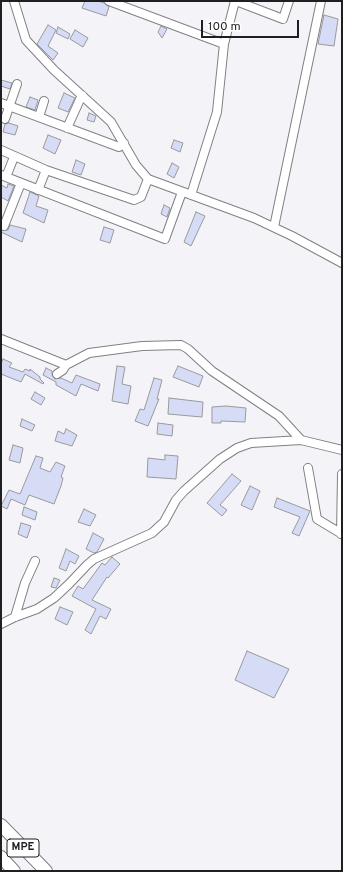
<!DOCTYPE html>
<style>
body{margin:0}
#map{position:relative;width:343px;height:872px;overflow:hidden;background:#f4f4f8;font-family:Overpass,sans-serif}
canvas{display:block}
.frame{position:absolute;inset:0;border:2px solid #1f1f21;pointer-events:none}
.scale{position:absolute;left:201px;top:20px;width:98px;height:18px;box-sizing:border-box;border:2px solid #1f1f21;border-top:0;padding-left:5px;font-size:12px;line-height:14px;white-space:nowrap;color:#1f1f21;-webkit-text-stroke:3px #fff;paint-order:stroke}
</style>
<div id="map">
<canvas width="343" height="872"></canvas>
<div class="frame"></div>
<div class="scale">100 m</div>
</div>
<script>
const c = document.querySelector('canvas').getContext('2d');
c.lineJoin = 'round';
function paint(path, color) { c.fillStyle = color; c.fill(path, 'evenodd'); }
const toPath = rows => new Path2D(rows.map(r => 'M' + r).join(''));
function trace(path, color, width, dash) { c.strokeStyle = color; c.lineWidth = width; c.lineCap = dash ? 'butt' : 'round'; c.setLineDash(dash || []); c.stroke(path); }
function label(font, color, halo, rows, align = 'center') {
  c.font = font + ' Overpass,sans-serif'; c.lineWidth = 3; c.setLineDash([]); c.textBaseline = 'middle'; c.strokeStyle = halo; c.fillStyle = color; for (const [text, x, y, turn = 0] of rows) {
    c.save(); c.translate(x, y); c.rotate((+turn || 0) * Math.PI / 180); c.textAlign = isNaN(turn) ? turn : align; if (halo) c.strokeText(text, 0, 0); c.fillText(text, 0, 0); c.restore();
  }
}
const building = toPath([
 [85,1,98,1,104,3,109,7,106,16,82,8,85,1],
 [324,15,338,19,334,46,318,44,324,15],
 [48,25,56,30,48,46,58,53,53,60,37,44,48,25],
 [161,26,167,29,162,38,158,32,161,26],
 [58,27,70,34,68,39,56,33,58,27],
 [75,30,88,38,83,47,70,39,75,30],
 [1,80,12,83,10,89,1,86,1,80],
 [64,93,75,98,68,112,58,108,64,93],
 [30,97,38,100,35,110,26,107,30,97],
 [89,113,96,116,94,122,87,120,89,113],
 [9,123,18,126,15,135,3,132,5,124,9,123],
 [48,135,61,140,55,154,43,148,48,135],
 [174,140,183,143,180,152,171,148,174,140],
 [76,160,85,164,81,175,72,172,76,160],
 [172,163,179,167,174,178,167,174,172,163],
 [8,184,14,186,8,201,1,197,1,185,7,188,8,184],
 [30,192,39,196,36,206,48,210,44,223,23,213,30,192],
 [164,205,170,208,167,217,161,214,164,205],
 [196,212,205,216,191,246,184,242,196,212],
 [10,225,26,229,22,242,1,232,1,230,8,230,10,225],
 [104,227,114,230,110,243,100,240,104,227],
 [3,359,12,363,9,367,23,372,25,369,30,371,30,369,40,377,40,379,44,383,43,384,25,374,21,382,1,374,1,364,3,359],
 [117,366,125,367,122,384,131,386,128,404,112,401,117,366],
 [178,366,203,376,199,387,173,377,178,366],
 [46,368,52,371,52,375,55,379,61,378,72,383,76,375,100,384,98,391,81,384,76,396,56,385,56,382,43,375,46,368],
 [154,378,162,380,157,399,159,399,148,426,135,421,140,409,144,410,154,378],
 [35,392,45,398,41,405,31,399,35,392],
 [169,398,203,402,202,417,168,414,169,398],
 [226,406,246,408,245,422,221,421,221,423,212,423,212,407,226,406],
 [22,419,35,425,32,431,20,426,22,419],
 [158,423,173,425,172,436,157,434,158,423],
 [66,429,77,435,72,446,55,441,58,431,64,434,66,429],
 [13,445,23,448,20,463,9,460,13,445],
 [165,455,178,456,176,479,147,477,148,458,165,460,165,455],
 [36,456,43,458,40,468,50,472,56,462,65,466,61,477,63,478,61,486,54,504,29,495,25,505,11,499,7,509,1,506,9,490,20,494,36,456],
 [232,474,241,481,220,505,227,510,222,516,207,503,232,474],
 [250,486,260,491,252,510,241,505,250,486],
 [277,498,310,511,299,536,292,533,300,517,274,507,277,498],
 [24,507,37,512,35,520,22,515,24,507],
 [84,509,96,515,90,526,78,522,84,509],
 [21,523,31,526,27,538,18,534,21,523],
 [93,533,104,539,97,552,94,553,86,549,93,533],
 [66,549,79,556,75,564,70,561,66,571,59,568,66,549],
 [112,557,120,564,108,578,107,577,92,600,111,609,106,619,100,616,91,634,85,630,96,609,72,596,78,586,83,589,102,563,105,565,112,557],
 [54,578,60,580,56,588,51,587,54,578],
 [60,607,73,612,67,625,55,619,60,607],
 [247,651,289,669,274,698,235,680,247,651]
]);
paint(building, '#d7dcf6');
trace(building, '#99999d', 1);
const minor = toPath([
 [14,1,26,40,54,70,111,122,136,165,148,179,254,218,292,236,342,263],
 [109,1,224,44],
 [236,1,283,19,289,1],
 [1,103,119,147,124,143],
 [39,117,44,101],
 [5,119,17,84],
 [67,128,82,95],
 [1,150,46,170,134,200,141,197,148,179],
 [1,175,165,239,182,192],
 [6,177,14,157],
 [38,190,46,170],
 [191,195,217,112,224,44,235,1],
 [4,226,21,183],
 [274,227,321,1],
 [1,339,66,365],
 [57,374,63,370,66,365,89,353,142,346,181,345,188,349,212,371,279,416,301,440],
 [308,468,317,519,342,534],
 [341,534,342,474],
 [15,617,25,583,35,561],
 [1,624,15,617,37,609,54,598,69,584,87,565,94,559,152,533,164,522,176,500,184,491,220,459,237,448,251,443,301,440,342,450]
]);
const highway = toPath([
 [1,825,46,871],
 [1,857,14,871]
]);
trace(minor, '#808084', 10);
trace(highway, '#808084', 14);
trace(minor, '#fff', 8);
trace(highway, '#fff', 12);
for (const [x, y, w] of [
 [23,848,32]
]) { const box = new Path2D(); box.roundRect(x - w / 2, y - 9, w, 18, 3); c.fillStyle = '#fff'; c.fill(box); trace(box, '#1f1f21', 1); }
label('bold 11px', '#1f1f21', null, [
 ["MPE",23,848]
]);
</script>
